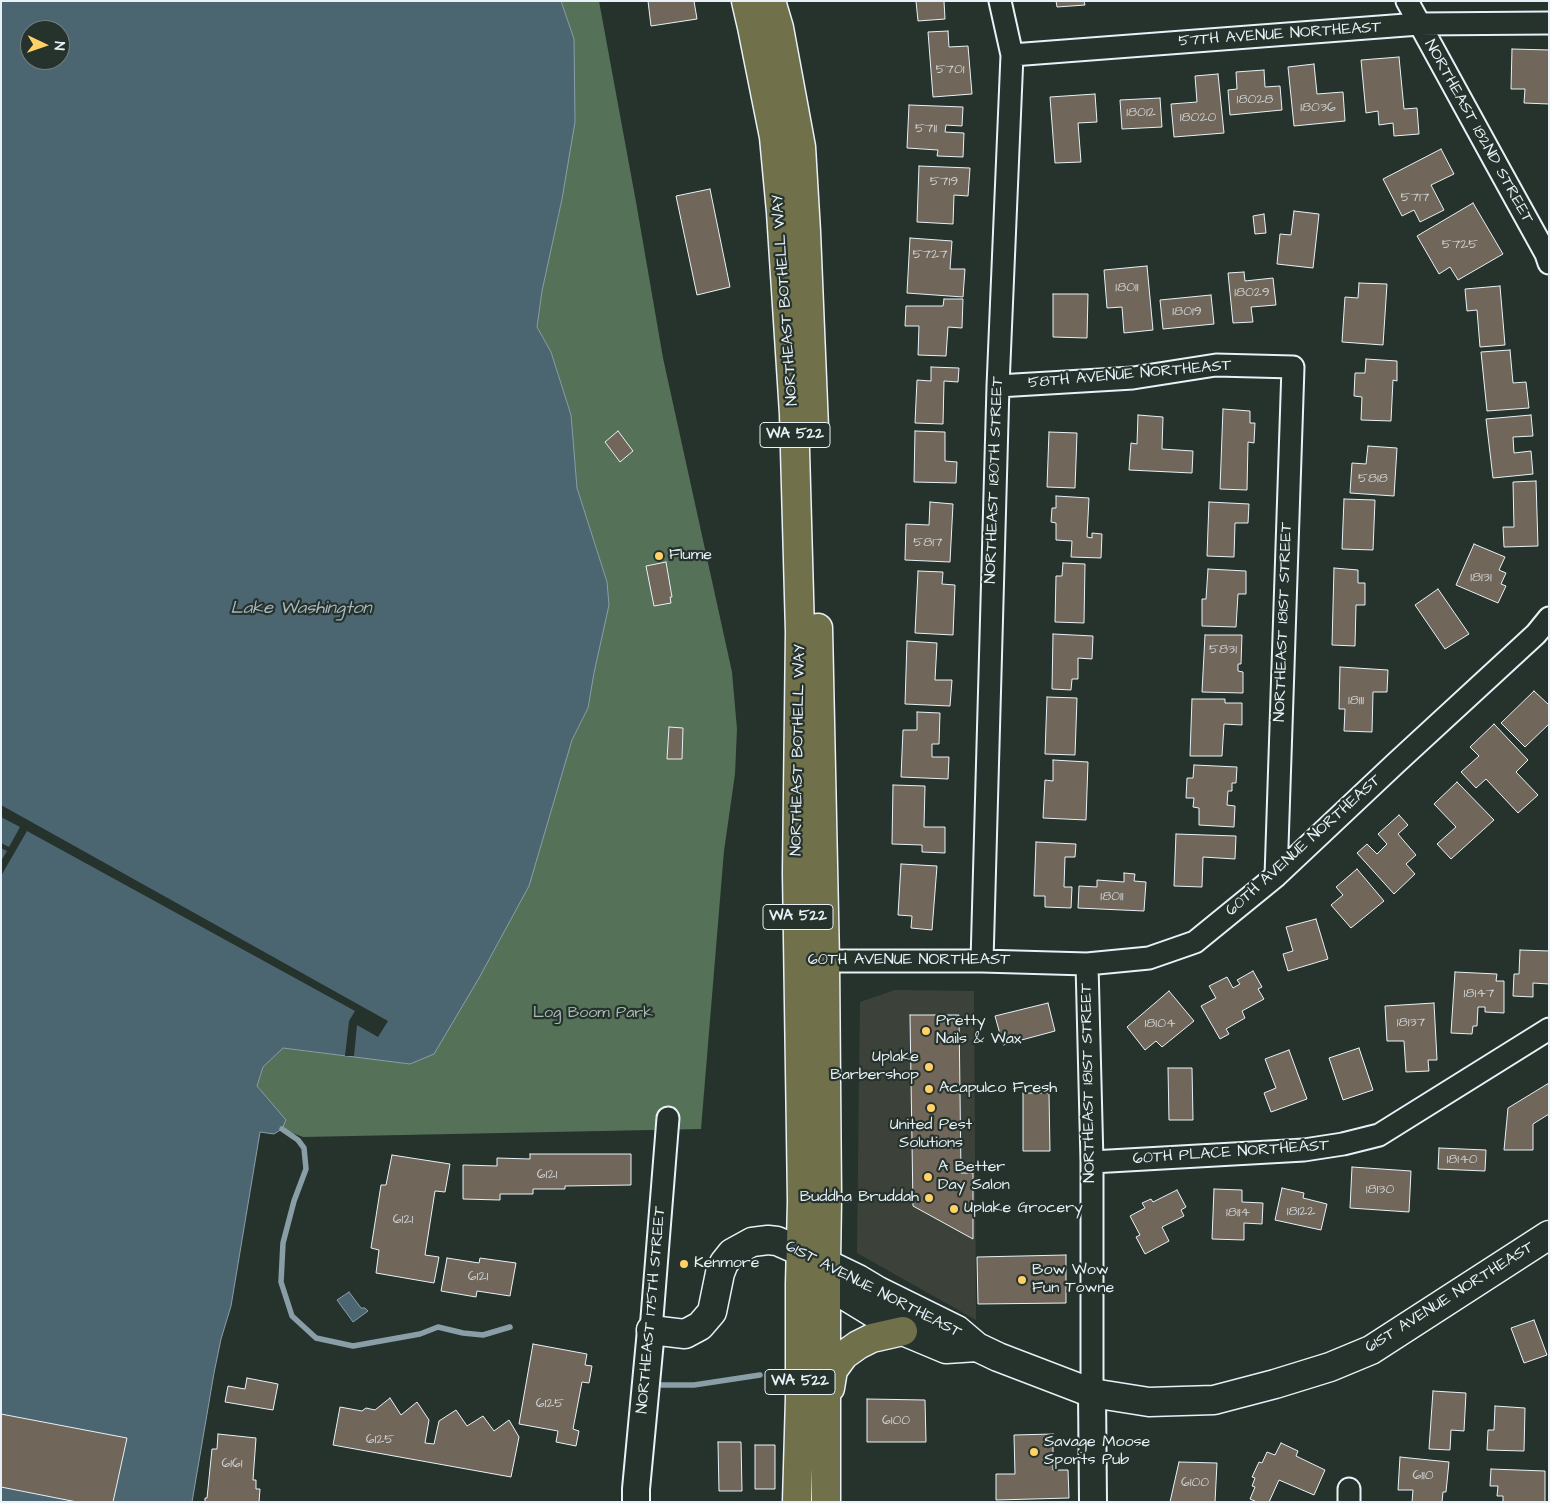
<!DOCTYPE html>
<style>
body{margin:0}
#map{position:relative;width:1550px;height:1503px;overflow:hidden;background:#26332d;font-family:"Architects Daughter",sans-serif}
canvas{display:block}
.frame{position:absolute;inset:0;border:2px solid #e8f1f8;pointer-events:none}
.north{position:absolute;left:20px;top:20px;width:50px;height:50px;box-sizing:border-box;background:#26332d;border:1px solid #747f7e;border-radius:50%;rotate:93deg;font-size:14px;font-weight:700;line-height:20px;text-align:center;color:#e8f1f8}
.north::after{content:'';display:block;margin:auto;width:18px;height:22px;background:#ffd166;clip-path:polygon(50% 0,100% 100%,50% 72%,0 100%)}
</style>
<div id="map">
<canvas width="1550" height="1503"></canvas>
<div class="frame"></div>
<div class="north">N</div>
</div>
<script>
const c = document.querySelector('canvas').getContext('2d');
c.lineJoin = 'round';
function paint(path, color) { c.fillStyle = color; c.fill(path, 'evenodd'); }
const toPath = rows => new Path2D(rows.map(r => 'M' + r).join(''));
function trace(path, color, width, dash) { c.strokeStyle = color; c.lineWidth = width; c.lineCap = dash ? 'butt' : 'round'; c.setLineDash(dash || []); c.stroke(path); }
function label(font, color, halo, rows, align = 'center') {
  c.font = font + ' "Architects Daughter",sans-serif'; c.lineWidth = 4.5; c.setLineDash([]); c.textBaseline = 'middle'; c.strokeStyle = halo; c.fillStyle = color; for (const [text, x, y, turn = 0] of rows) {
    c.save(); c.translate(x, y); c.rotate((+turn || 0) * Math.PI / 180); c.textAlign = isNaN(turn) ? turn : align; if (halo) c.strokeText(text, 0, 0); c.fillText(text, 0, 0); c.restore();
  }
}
paint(toPath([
 [895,990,974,991,976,1320,857,1253,860,1002]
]), '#3c423a');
paint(toPath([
 [561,1,599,1,636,202,663,358,732,672,737,729,735,774,724,851,701,1129,303,1137,282,1129,285,1120,257,1086,263,1067,282,1048,356,1057,572,740,588,708,607,582,577,488,571,415,551,352,537,327,542,291,562,199,574,39]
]), '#557158');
const water = toPath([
 [1,1,561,1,574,39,575,122,562,199,542,291,537,327,551,352,571,415,577,488,607,582,609,605,594,673,588,708,572,740,529,886,479,978,434,1054,410,1064,283,1048,263,1067,257,1086,286,1120,282,1129,274,1134,260,1132,231,1306,221,1339,214,1373,192,1502,1,1502,1,1],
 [30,30,60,30,60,60,30,60,30,30],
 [349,1292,361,1308,365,1308,368,1311,353,1322,337,1300,349,1292]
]);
paint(water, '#4c6671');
trace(water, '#8a9ea7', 1);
paint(toPath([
 [1,805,388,1021,378,1037,357,1025,354,1056,345,1056,349,1021,355,1011,27,831,1,876,1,861,7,851,1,848,1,843,9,847,20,827,1,817]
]), '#26332d');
trace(toPath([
 [282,1129,298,1140,304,1148,306,1169,294,1201,283,1243,281,1282,292,1316,316,1338,353,1346,420,1334,438,1327,463,1333,483,1335,510,1327],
 [662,1385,694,1385,760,1375]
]), '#8a9ea7', 5.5);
const building = toPath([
 [648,1,694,1,697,19,651,26,648,1],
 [916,1,944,1,945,19,918,21,916,1],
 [1056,1,1084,1,1085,5,1057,7,1056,1],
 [948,31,949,47,968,46,972,94,933,97,928,32,948,31],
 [1512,49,1549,50,1549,104,1524,103,1525,89,1511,89,1512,49],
 [1399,57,1404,109,1417,108,1419,134,1394,136,1393,123,1379,125,1378,111,1366,113,1361,60,1399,57],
 [1314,64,1317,94,1343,92,1345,121,1294,126,1288,67,1314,64],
 [1264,70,1265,87,1280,86,1282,110,1230,115,1228,90,1237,89,1236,72,1264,70],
 [1218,74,1224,133,1174,137,1171,104,1197,102,1195,76,1218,74],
 [1095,94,1097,122,1078,123,1081,162,1055,163,1050,97,1095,94],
 [1160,98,1162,127,1122,129,1120,100,1160,98],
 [909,105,963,107,962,126,946,125,945,132,964,133,963,157,937,156,938,150,907,148,909,105],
 [1441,149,1454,174,1431,185,1444,210,1420,222,1414,210,1402,216,1383,179,1441,149],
 [919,166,970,168,968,196,954,195,953,224,917,222,919,166],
 [710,189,730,287,697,295,676,196,710,189],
 [1473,203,1503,254,1458,280,1450,267,1439,274,1417,236,1473,203],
 [1294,211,1319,214,1313,268,1277,264,1280,234,1291,235,1294,211],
 [1264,214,1266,233,1255,234,1253,216,1264,214],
 [910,238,952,241,950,269,965,269,963,297,907,293,910,238],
 [1147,266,1153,330,1124,333,1122,307,1107,308,1104,270,1147,266],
 [1244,272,1245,281,1273,278,1276,305,1251,307,1253,322,1233,323,1228,273,1244,272],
 [1359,283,1387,284,1383,345,1342,342,1345,297,1358,298,1359,283],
 [1500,286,1505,345,1480,347,1477,310,1467,311,1465,289,1500,286],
 [1053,294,1088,294,1087,338,1053,337,1053,294],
 [1211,295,1214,324,1163,329,1160,300,1211,295],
 [944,299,963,299,962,328,948,327,946,356,918,355,919,326,905,326,906,306,943,306,944,299],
 [1510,350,1513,383,1526,382,1529,408,1487,411,1481,352,1510,350],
 [1366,359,1397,361,1397,381,1393,380,1391,421,1361,420,1362,397,1354,396,1355,373,1365,373,1366,359],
 [931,367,959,368,958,382,944,381,943,424,915,423,917,380,931,381,931,367],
 [1223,409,1250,411,1250,423,1255,423,1254,443,1248,442,1247,490,1220,489,1223,409],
 [1138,415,1163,417,1162,449,1193,451,1192,473,1129,470,1131,443,1137,444,1138,415],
 [1531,415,1533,436,1513,437,1514,453,1531,451,1533,474,1493,478,1486,419,1531,415],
 [618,431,633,451,620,462,605,442,618,431],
 [915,431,945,432,945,461,957,462,956,483,914,482,915,431],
 [1049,432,1077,433,1075,488,1047,487,1049,432],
 [1368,446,1397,448,1394,496,1350,493,1352,463,1366,464,1368,446],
 [1536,481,1538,546,1504,547,1503,527,1514,527,1513,482,1536,481],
 [1056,496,1089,498,1087,537,1092,538,1092,533,1102,534,1101,558,1071,557,1072,541,1056,540,1056,523,1051,522,1052,508,1056,508,1056,496],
 [1344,499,1375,500,1373,550,1342,549,1344,499],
 [930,502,953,504,950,562,905,560,906,524,929,525,930,502],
 [1209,502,1249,504,1248,523,1235,523,1234,557,1207,556,1209,502],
 [1474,544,1505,557,1499,570,1506,573,1501,584,1506,586,1498,603,1456,585,1474,544],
 [666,562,672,597,670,597,671,603,654,606,646,566,666,562],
 [1063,563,1085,564,1084,623,1055,622,1056,576,1062,576,1063,563],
 [1334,568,1358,570,1358,583,1365,583,1365,605,1356,605,1355,646,1332,645,1334,568],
 [1208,569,1246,571,1246,594,1238,594,1236,627,1202,626,1202,599,1206,599,1208,569],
 [918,571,943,572,942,584,955,585,953,635,915,633,918,571],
 [1438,589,1469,634,1445,649,1415,605,1438,589],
 [1053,634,1093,636,1092,659,1078,658,1078,679,1072,679,1071,690,1052,689,1053,634],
 [1205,635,1242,635,1241,664,1238,664,1238,671,1243,672,1243,693,1202,692,1205,635],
 [907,641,937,643,935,680,952,680,950,706,905,704,907,641],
 [1340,667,1388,670,1387,692,1373,692,1372,732,1344,731,1345,709,1339,709,1340,667],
 [1534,691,1549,705,1549,724,1525,747,1501,723,1534,691],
 [1047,697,1077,698,1075,755,1045,754,1047,697],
 [1192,699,1225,699,1225,703,1242,703,1242,725,1224,724,1222,756,1190,756,1192,699],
 [917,712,940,713,939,744,932,744,932,757,949,757,948,779,901,777,903,730,917,730,917,712],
 [1494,724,1528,760,1516,772,1538,795,1518,813,1486,779,1476,788,1461,772,1479,756,1470,747,1494,724],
 [669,727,683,728,682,759,667,759,669,727],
 [1053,760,1088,762,1086,820,1043,818,1045,780,1053,781,1053,760],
 [1194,765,1237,767,1236,783,1232,783,1232,791,1228,791,1227,805,1235,806,1234,827,1199,825,1199,808,1193,807,1194,798,1186,798,1187,778,1193,778,1194,765],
 [1457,782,1494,820,1451,859,1437,844,1456,827,1434,804,1457,782],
 [893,785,925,786,924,827,945,827,945,853,922,852,922,845,892,844,893,785],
 [1399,815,1408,825,1398,834,1416,855,1406,864,1415,874,1394,894,1357,853,1367,844,1377,854,1387,844,1378,834,1399,815],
 [1176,834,1236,836,1235,859,1203,857,1202,887,1174,886,1176,834],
 [1036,842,1076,844,1075,857,1065,857,1064,887,1072,887,1071,908,1045,907,1045,896,1034,896,1036,842],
 [901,864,937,866,932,930,911,928,912,916,898,915,901,864],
 [1357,869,1384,901,1351,928,1331,905,1343,895,1336,887,1357,869],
 [1124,873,1135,874,1134,881,1146,882,1144,911,1078,908,1079,886,1097,887,1097,880,1124,882,1124,873],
 [1316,919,1328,959,1288,971,1283,954,1293,951,1286,927,1316,919],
 [1520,950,1549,951,1549,984,1533,983,1533,997,1513,996,1514,974,1519,974,1520,950],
 [1253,971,1262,987,1258,989,1264,999,1242,1011,1245,1018,1226,1029,1229,1034,1220,1039,1201,1006,1216,998,1209,986,1227,977,1233,988,1240,984,1237,980,1253,971],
 [1455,972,1497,974,1496,981,1504,981,1504,1013,1485,1012,1485,1007,1478,1007,1477,1026,1473,1026,1472,1034,1451,1033,1455,972],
 [1169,991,1194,1021,1162,1047,1156,1041,1145,1050,1127,1027,1169,991],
 [1048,1003,1055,1031,1003,1045,995,1016,1048,1003],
 [1434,1003,1437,1060,1428,1060,1429,1071,1406,1072,1404,1041,1387,1041,1385,1006,1434,1003],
 [910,1015,959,1015,961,1173,973,1173,973,1239,913,1206,910,1015],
 [1359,1048,1373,1090,1343,1100,1329,1058,1359,1048],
 [1289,1050,1307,1099,1271,1112,1264,1093,1276,1088,1265,1059,1289,1050],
 [1168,1068,1192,1068,1193,1120,1169,1120,1168,1068],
 [1549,1083,1549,1114,1533,1124,1533,1150,1504,1150,1508,1108,1549,1083],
 [1023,1093,1049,1093,1050,1151,1023,1151,1023,1093],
 [1439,1148,1486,1150,1485,1171,1438,1169,1439,1148],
 [530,1154,631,1154,631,1185,565,1186,565,1189,533,1189,533,1194,500,1194,500,1200,463,1199,463,1165,497,1166,497,1158,530,1159,530,1154],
 [392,1155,450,1164,445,1192,435,1191,425,1255,439,1257,434,1283,376,1273,379,1250,371,1248,381,1185,386,1185,392,1155],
 [1352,1167,1411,1171,1409,1212,1350,1208,1352,1167],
 [1282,1188,1304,1193,1303,1198,1327,1204,1321,1230,1275,1220,1282,1188],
 [1214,1189,1242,1190,1242,1202,1263,1203,1262,1224,1244,1223,1244,1240,1212,1239,1214,1189],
 [1177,1190,1186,1207,1181,1210,1184,1216,1162,1227,1169,1241,1145,1254,1136,1237,1140,1235,1130,1216,1145,1208,1142,1203,1151,1199,1153,1202,1177,1190],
 [1066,1255,1066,1303,978,1304,977,1257,1066,1255],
 [447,1258,479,1263,480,1258,516,1263,510,1296,477,1291,476,1297,441,1291,447,1258],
 [1534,1320,1547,1355,1524,1363,1511,1328,1534,1320],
 [533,1344,587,1354,585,1365,592,1366,589,1383,582,1382,573,1429,579,1431,576,1446,556,1442,558,1431,519,1424,533,1344],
 [247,1378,278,1384,273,1410,225,1402,228,1386,245,1389,247,1378],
 [1433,1391,1466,1393,1464,1431,1451,1430,1450,1450,1429,1449,1433,1391],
 [390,1398,401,1415,417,1402,429,1420,425,1443,434,1444,439,1421,456,1410,467,1426,483,1416,494,1431,509,1420,519,1437,511,1477,333,1445,340,1407,362,1411,366,1408,375,1410,390,1398],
 [867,1399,925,1400,926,1442,867,1442,867,1399],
 [1495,1406,1525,1408,1524,1451,1487,1450,1488,1430,1494,1430,1495,1406],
 [1,1414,127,1438,113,1502,77,1502,1,1487,1,1414],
 [218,1434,256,1438,253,1480,256,1480,256,1489,260,1489,259,1502,205,1502,205,1498,207,1498,212,1449,217,1449,218,1434],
 [1053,1434,1053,1470,1068,1470,1069,1498,996,1500,996,1474,1015,1474,1014,1435,1053,1434],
 [718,1442,741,1442,742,1491,719,1491,718,1442],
 [1281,1443,1298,1451,1296,1456,1325,1470,1314,1495,1279,1480,1269,1502,1257,1502,1250,1499,1255,1487,1252,1486,1255,1478,1252,1477,1259,1462,1262,1463,1267,1452,1275,1455,1281,1443],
 [755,1445,775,1445,775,1489,755,1489,755,1445],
 [1400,1457,1449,1462,1446,1492,1443,1492,1442,1502,1412,1502,1413,1490,1398,1490,1400,1457],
 [1179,1462,1217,1463,1215,1502,1170,1502,1179,1462],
 [1491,1469,1545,1471,1545,1502,1503,1502,1503,1496,1497,1496,1498,1486,1490,1486,1491,1469]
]);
paint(building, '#71665a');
trace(building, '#e8f1f8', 1);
const minor = toPath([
 [1407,1,1498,167,1546,254,1549,263],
 [1012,55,1419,24,1549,23],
 [998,386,1133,378,1216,365,1293,367,1276,876],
 [809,961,982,961,1087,964,1149,958,1195,942,1276,876,1396,763,1536,634,1549,618],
 [982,961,998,386,1012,55,1000,1],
 [1087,964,1092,1162,1092,1393],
 [1092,1162,1304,1150,1343,1144,1379,1135,1549,1029],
 [651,1330,668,1118],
 [1349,1502,1349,1489]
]);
const tertiary = toPath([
 [1092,1393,1093,1502],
 [636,1502,636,1489,651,1330]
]);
const secondary = toPath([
 [810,1270,826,1284,903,1331,946,1349,977,1347],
 [651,1330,685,1334,700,1326,712,1312,720,1273,724,1263,732,1253,752,1242,768,1240,777,1241,800,1251,858,1279,878,1291,957,1330,977,1347,998,1357,1092,1393,1149,1402,1214,1400,1275,1384,1330,1367,1371,1350,1549,1235]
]);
const primary = toPath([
 [746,1,752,27,774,137,781,212,794,414,800,632,797,873,802,1201,800,1284,800,1398,797,1502],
 [771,1,779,28,801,147,806,232,814,428],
 [818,628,825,961,827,1199,826,1263,826,1502],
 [830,1388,833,1370,844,1355,858,1345,872,1338,903,1331]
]);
trace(minor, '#e8f1f8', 25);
trace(tertiary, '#e8f1f8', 30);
trace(secondary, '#e8f1f8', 31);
trace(primary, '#e8f1f8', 31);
trace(minor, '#26332d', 21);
trace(tertiary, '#26332d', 26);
trace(secondary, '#26332d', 28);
trace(primary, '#70704a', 28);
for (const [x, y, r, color] of [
 [659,556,5,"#ffd166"],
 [926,1031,5,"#ffd166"],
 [929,1067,5,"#ffd166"],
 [929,1089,5,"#ffd166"],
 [931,1108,5,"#ffd166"],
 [928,1177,5,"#ffd166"],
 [929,1198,5,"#ffd166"],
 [954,1209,5,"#ffd166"],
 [684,1264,5,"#ffd166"],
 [1022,1280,5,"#ffd166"],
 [1034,1452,5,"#ffd166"]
]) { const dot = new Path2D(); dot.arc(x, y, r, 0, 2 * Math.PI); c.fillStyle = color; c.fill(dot); trace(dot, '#26332d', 2); }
label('14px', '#caced0', null, [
 ["5701",950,70],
 ["18028",1255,100],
 ["18036",1318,108],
 ["18012",1141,113],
 ["18020",1198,118],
 ["5711",926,129],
 ["5719",944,182],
 ["5717",1415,198],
 ["5725",1460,245],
 ["5727",930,255],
 ["18011",1127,288],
 ["18029",1252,293],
 ["18019",1187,312],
 ["5818",1373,479],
 ["5817",928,543],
 ["18131",1481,578],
 ["5831",1223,650],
 ["18111",1356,701],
 ["18011",1112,897],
 ["18147",1479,994],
 ["18137",1411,1023],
 ["18104",1160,1024],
 ["18140",1462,1160],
 ["6121",547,1175],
 ["18130",1380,1190],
 ["18122",1301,1212],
 ["18114",1238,1213],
 ["6121",403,1220],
 ["6121",478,1277],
 ["6125",550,1404],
 ["6100",896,1421],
 ["6125",380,1440],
 ["6161",232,1464],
 ["6110",1423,1476],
 ["6100",1195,1483]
]);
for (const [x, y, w] of [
 [795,435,70],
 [798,917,70],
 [800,1382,70]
]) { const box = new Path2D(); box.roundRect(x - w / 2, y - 12.5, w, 25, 4); c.fillStyle = '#26332d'; c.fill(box); trace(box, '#e8f1f8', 1); }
label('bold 15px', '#e8f1f8', null, [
 ["WA 522",795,435],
 ["WA 522",798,917],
 ["WA 522",800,1382]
]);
label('16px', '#e8f1f8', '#26332d', [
 ["57TH AVENUE NORTHEAST",1280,35,-4],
 ["NORTHEAST 182ND STREET",1478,132,61],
 ["NORTHEAST BOTHELL WAY",786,300,-94],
 ["58TH AVENUE NORTHEAST",1130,375,-5],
 ["NORTHEAST 180TH STREET",995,480,-88],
 ["NORTHEAST 181ST STREET",1284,622,-88],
 ["NORTHEAST BOTHELL WAY",799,750,-89],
 ["60TH AVENUE NORTHEAST",1304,846,-42],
 ["60TH AVENUE NORTHEAST",909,961],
 ["NORTHEAST 181ST STREET",1089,1083,-91],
 ["60TH PLACE NORTHEAST",1231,1153,-4],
 ["61ST AVENUE NORTHEAST",873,1290,27],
 ["61ST AVENUE NORTHEAST",1450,1298,-32],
 ["NORTHEAST 175TH STREET",652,1310,-85]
]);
label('16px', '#e8f1f8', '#26332d', [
 ["Flume",669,556],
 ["Pretty",936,1022],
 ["Nails & Wax",936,1040],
 ["Uplake",919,1058,"right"],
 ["Barbershop",919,1076,"right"],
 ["Acapulco Fresh",939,1089],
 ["United Pest",931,1126,"center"],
 ["Solutions",931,1144,"center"],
 ["A Better",938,1168],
 ["Day Salon",938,1186],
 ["Buddha Bruddah",919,1198,"right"],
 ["Uplake Grocery",964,1209],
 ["Kenmore",694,1264],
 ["Bow Wow",1032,1271],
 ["Fun Towne",1032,1289],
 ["Savage Moose",1044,1443],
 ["Sports Pub",1044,1461]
], 'left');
label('16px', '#adbeb8', '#26332d', [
 ["Log Boom Park",593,1014]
]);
label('italic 18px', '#aab9c2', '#26332d', [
 ["Lake Washington",301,609]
]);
</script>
